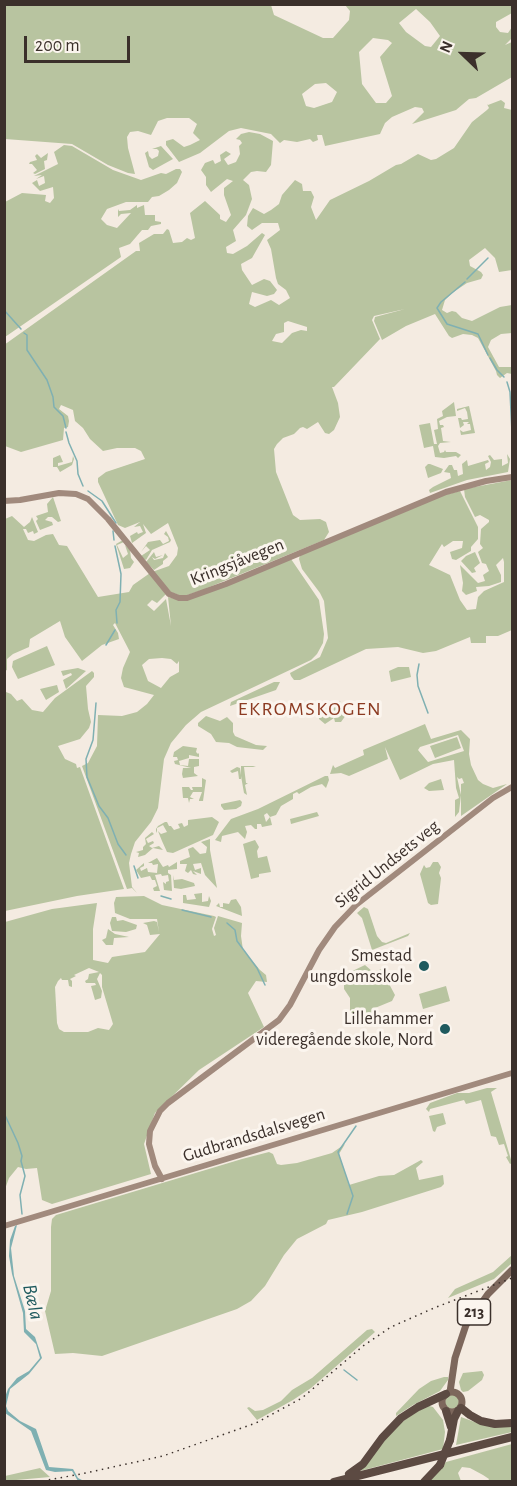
<!DOCTYPE html>
<meta charset="utf-8">
<style>
body{margin:0}
#map{position:relative;width:517px;height:1486px;overflow:hidden;background:#f4ebe1;font-family:"Alegreya Sans",sans-serif}
canvas{display:block}
.frame{position:absolute;inset:0;border:6px solid #3b302b;pointer-events:none}
.north{position:absolute;left:433px;top:24px;width:60px;height:60px;-webkit-text-stroke:4px #fbf5ee;paint-order:stroke;rotate:293deg;font-size:16px;font-weight:700;line-height:24px;text-align:center;color:#3b302b}
.north::after{content:'';display:block;margin:auto;width:21px;height:27px;background:#3b302b;clip-path:polygon(50% 0,100% 100%,50% 72%,0 100%)}
.scale{position:absolute;left:24px;top:36px;width:106px;height:27px;box-sizing:border-box;border:3px solid #3b302b;border-top:0;padding-left:8px;font-size:18px;line-height:21px;white-space:nowrap;color:#3b302b;-webkit-text-stroke:4px #fbf5ee;paint-order:stroke}
</style>
<div id="map">
<canvas width="517" height="1486"></canvas>
<div class="frame"></div>
<div class="north">N</div>
<div class="scale">200 m</div>
</div>
<script>
const c = document.querySelector('canvas').getContext('2d');
c.lineJoin = 'round';
function paint(path, color) { c.fillStyle = color; c.fill(path, 'evenodd'); }
const toPath = rows => new Path2D(rows.map(r => 'M' + r).join(''));
function trace(path, color, width, dash) { c.strokeStyle = color; c.lineWidth = width; c.lineCap = dash ? 'butt' : 'round'; c.setLineDash(dash || []); c.stroke(path); }
function label(font, color, halo, rows, align = 'center') {
  c.font = font + ' "Alegreya Sans",sans-serif'; c.lineWidth = 6; c.setLineDash([]); c.textBaseline = 'middle'; c.strokeStyle = halo; c.fillStyle = color; for (const [text, x, y, turn = 0] of rows) {
    c.save(); c.translate(x, y); c.rotate((+turn || 0) * Math.PI / 180); c.textAlign = isNaN(turn) ? turn : align; if (halo) c.strokeText(text, 0, 0); c.fillText(text, 0, 0); c.restore();
  }
}
paint(toPath([
 [4,5,271,5,274,15,323,38,333,38,349,20,350,11,345,5,512,5,512,13,496,22,496,27,500,32,508,33,512,27,512,38,505,45,512,42,512,77,476,98,469,99,456,110,412,124,424,112,422,108,415,107,392,117,385,123,380,134,325,146,322,135,317,135,318,140,313,142,310,139,297,142,284,140,280,143,271,134,241,128,229,131,200,153,179,162,166,145,166,141,173,139,184,147,190,145,200,140,193,133,197,124,189,118,167,118,158,121,151,135,138,131,130,132,127,137,128,148,135,174,128,173,108,165,72,144,5,139],
 [416,9,430,22,440,36,431,47,425,46,406,32,399,23],
 [373,38,388,40,392,43,380,57,392,96,386,103,376,103,362,84,359,52],
 [326,83,337,92,332,102,314,108,306,106,302,94,315,84],
 [501,100,505,103,504,108,512,110,512,270,499,272,495,258,485,248,469,260,470,266,481,272,483,275,481,279,467,283,452,293,445,300,442,310,447,313,452,311,456,312,462,318,472,321,500,307,512,305,512,333,501,334,491,340,488,347,499,367,512,367,512,374,507,373,500,378,497,375,496,371,478,338,472,335,463,334,452,338,449,336,435,314,406,326,382,340,374,321,375,317,405,309,374,316,372,320,380,339,334,387,332,387,338,403,340,417,334,430,329,434,325,433,318,422,307,429,303,427,300,428,294,434,283,438,277,444,274,449,276,472,293,515,300,520,320,519,326,522,329,532,324,540,190,595,181,596,171,592,152,572,169,566,177,555,178,548,168,523,151,534,143,524,146,533,132,543,130,536,137,532,138,534,143,532,140,526,134,527,140,522,125,528,118,525,98,482,98,478,106,472,145,459,141,451,135,448,117,448,103,451,90,439,83,428,75,421,73,410,61,405,59,409,68,416,69,421,68,427,64,428,63,440,21,452,5,446,4,345,136,251,140,251,139,243,154,234,163,234,167,229,169,230,173,243,182,242,187,238,191,240,195,238,190,213,205,201,220,215,220,219,226,222,231,215,224,195,224,188,233,181,227,179,211,192,206,185,206,177,201,170,205,163,213,160,215,164,221,161,220,155,226,151,231,154,224,159,228,165,236,162,240,154,239,146,242,143,240,140,236,139,241,134,249,132,260,134,273,141,271,165,266,172,257,171,251,172,243,180,249,185,252,199,246,215,233,230,236,241,226,247,227,253,233,254,247,246,262,233,265,235,252,258,241,264,242,270,252,285,264,279,270,281,277,290,274,294,267,296,252,292,249,304,255,307,271,300,279,305,290,298,286,290,278,284,276,278,271,249,267,240,280,230,278,223,262,223,252,230,247,226,248,216,253,208,264,214,271,210,279,204,282,195,295,180,302,184,303,191,311,191,314,197,311,207,316,220,330,200,369,181,396,165,401,164,418,154,431,160,436,159,454,148,472,122,487,110,489,108,487,104,488,105],
 [288,321,307,327,307,331,301,330,292,333,282,343,272,341,276,334,284,332,284,323],
 [64,145,72,146,113,170,141,180,161,173,166,174,176,169,180,169,182,172,177,183,169,190,159,196,152,197,148,202,126,202,107,209,101,219,107,225,117,228,131,213,121,214,118,217,118,209,119,211,130,210,137,205,137,208,144,205,145,215,155,215,155,221,161,222,161,224,151,226,148,230,142,230,130,244,119,248,121,257,5,337,5,202,22,193,46,195,45,201,50,203,54,198,53,187,40,191,32,183,37,180,39,186,45,183,44,176,36,179,42,175,34,176,58,164,54,152],
 [161,146,173,159,153,170,149,167,145,153,148,151,149,156,152,159,158,156,159,151,157,149,152,149],
 [48,153,47,160,44,161,45,169,35,174,33,173,37,170,32,164,29,164,30,162,37,160,35,156,37,154,41,158],
 [454,402,456,416,447,417,439,421,440,425,443,425,444,427,441,428,443,441,451,442,440,443,438,446,440,453,444,452,445,450,446,452,456,452,461,455,458,458,456,456,444,458,435,457,433,446,424,448,419,425,430,423,434,444,437,444,434,430,438,429,437,419,443,416,442,411],
 [469,406,475,433,461,435,460,430,463,432,471,430,470,424,467,424,469,422,463,422,464,425,460,428,458,418,461,418,462,420,468,419,467,412,465,408,457,411,457,409],
 [507,454,510,459,508,472,467,480,430,493,429,490,433,487,451,478,450,473,444,472,449,465,452,465,454,470,457,470,458,476,463,474,462,464,467,460,468,466,488,460,489,462,485,464,486,470,490,467,491,462,488,456,490,455,494,460,502,459,502,466,508,463],
 [60,455,63,462,58,463,58,466,72,462,73,456,74,459,72,465,60,472,57,467,53,467,53,458],
 [428,464,430,464,443,469,441,473,428,478,425,467],
 [512,480,512,630,498,636,486,636,486,643,471,643,470,637,436,651,423,653,398,647,366,649,300,680,294,680,291,676,290,673,320,657,328,638,324,601,320,593,302,569,299,559,300,555,441,496,460,491,478,527,478,539,471,547,471,551,456,560,452,559,450,552,462,548,463,541,453,541,444,547,442,544,429,565,450,575,460,600,467,610,476,609,478,597,484,591,504,582,504,562,503,558,496,565,501,575,501,582,489,586,476,587,477,591,466,595,462,591,463,583,460,565,478,583,485,581,483,575,489,571,486,564,482,563,478,552,483,548,480,544,481,529,489,522,489,520,480,515,475,517,465,497,464,489],
 [53,497,61,521,58,522,52,517,48,517,45,520,52,522,53,525,40,530,36,521,38,519,36,516,48,512,47,504],
 [12,516,24,527,30,522,32,517,38,532,34,534,33,531,28,533,26,529,23,529,28,540,34,541,46,535,53,534,59,545,67,546,98,597,129,592,133,585,150,573,166,594,157,603,152,600,147,605,154,611,166,599,171,626,168,597,176,599,291,559,319,600,324,634,323,643,317,654,311,660,201,712,186,725,171,743,164,759,158,808,151,822,135,842,131,854,129,863,132,887,137,893,132,888,127,889,82,766,88,763,97,746,98,715,122,716,137,712,147,704,154,695,124,687,121,678,123,668,130,652,115,623,113,625,118,633,119,639,102,645,82,661,65,637,60,621,30,639,29,647,13,654,7,659,7,670,5,671,5,519],
 [162,658,171,659,177,664,179,661,179,672,170,677,161,688,148,681,142,665,149,659],
 [166,531,171,540,170,542,152,550,146,560,144,559,141,556,150,550,146,546,141,552,148,542,160,540,163,544,169,541,168,537,164,534],
 [123,540,124,542,117,545,123,558,128,554,125,545,130,550,131,558,134,562,130,568,124,569,116,544],
 [154,552,156,557,163,555,155,559,152,557,154,560,163,558,165,553,168,557,163,561,163,564,154,570,146,562],
 [475,552,480,563,474,568,476,572,472,573,461,561,466,556],
 [47,646,55,665,18,679,12,667,13,661],
 [398,667,409,667,411,677,391,682,389,671],
 [78,668,86,671,66,689,63,680,72,675,71,673,63,676,61,671],
 [92,671,94,673,94,677,86,686,88,709,91,722,89,728,80,739,58,746,65,759,76,764,77,768,80,767,124,889,77,896,5,911,5,688,6,692,11,694,17,701,22,699,32,710,43,712,55,698],
 [274,682,280,682,276,690,230,706,231,702],
 [57,685,59,692,46,700,40,689],
 [340,701,346,715,341,722,335,722,334,718,325,724,319,719,319,711,328,707,328,704],
 [206,716,220,721,227,717,233,723,233,732,235,736,256,745,267,746,263,750,237,747,229,743,216,742,211,734,198,726,198,723],
 [425,724,431,739,461,730,470,739,469,754,471,765,478,780,483,784,493,788,507,784,461,816,461,784,464,783,462,778,459,779,457,777,461,795,459,812,455,817,455,800,459,798,456,788,454,760,433,764,400,780,385,747,388,759,349,776,341,773,330,774,333,765,335,768,364,755,363,750],
 [458,735,464,751,428,762,418,750,420,747],
 [457,737,461,748,435,758,430,746],
 [183,746,197,748,196,752,198,754,199,753,199,757,189,755,189,758,179,761,180,765,188,766,189,759,199,759,199,766,194,767,194,773,198,776,183,778,182,774,183,768,191,768,175,764,174,761,178,760,177,757,173,757,174,752],
 [241,766,253,766,256,767,244,767,246,783,248,783,245,785,247,795,244,793,241,776,241,779,239,779,238,771,232,773,230,771,237,767,240,768,241,775],
 [325,776,328,776,329,780,326,788,322,784,311,787,299,794,297,792,293,794,293,799,281,806,276,815,270,817,267,813,264,815,266,822,270,817,272,825,262,827,261,824,257,824,257,829,255,829,251,825,245,826,247,832,245,839,238,832,222,836,221,842,215,840,231,819,258,809],
 [202,778,206,780,203,801,199,801,199,800,202,792,193,792,190,797,194,799,190,799,189,803,188,798,183,798,182,787,189,787,191,790,193,790,192,787,202,787],
 [441,779,444,790,429,791,424,788,429,783],
 [240,800,242,802,241,806,236,809,224,810,221,806,221,804],
 [317,812,319,816,291,824,290,819],
 [212,817,219,822,213,835,173,853,167,852,162,841,158,831,161,834,167,832,163,825,157,828,157,833,156,831,156,829,158,826,165,822,167,822,169,826,171,826,174,830,180,828,178,824,182,823,184,827,188,825,188,820],
 [152,832,154,834,146,839,148,843,153,841,154,843,149,846,152,848,159,846,163,850,153,848,145,855,138,857,139,853,136,852,143,850,143,847,146,844,145,838],
 [210,839,210,850,217,888,205,875,201,863,193,864,195,870,201,868,201,874,193,871,197,875,193,874,191,870,188,873,185,871,187,864,180,864,180,861,190,857,188,849,193,847,200,854,206,853,207,847,201,842],
 [255,840,259,847,257,851,258,858,267,856,271,872,259,874,259,877,251,879,243,844],
 [157,858,163,867,168,865,169,867,177,862,177,869,168,870,168,873,171,875,172,891,164,890,163,882,166,884,166,882,169,881,168,875,162,876,161,874,155,875,160,891,154,891,153,888,157,886,155,880,152,880,150,876,141,878,136,870,144,863,144,866,140,868,141,871,147,868,148,872,157,873,158,864,153,865,152,863,148,863],
 [397,860,399,864,378,880,374,873,377,874],
 [433,862,438,862,441,867,439,873,441,878,438,904,431,905,428,903,420,874,424,865,426,868,430,867],
 [173,875,174,880,182,879,194,883,195,886,181,889,174,888],
 [202,893,202,902,208,901,209,896,211,901,209,907,183,903,183,895,186,895,187,900,196,899,194,894],
 [144,896,162,905,214,916,216,917,212,929,214,936,216,935,214,928,218,916,242,923,241,936,243,950,260,970,266,975,267,982,256,981,248,993,264,1027,199,1070,155,1113,144,1144,151,1174,52,1204,42,1200,37,1168,26,1169,18,1167,9,1178,5,1189,5,922,52,909,97,903,93,929,93,960,108,963,112,957,145,952,160,934,150,935,147,925,143,923,154,921,157,922,159,932,157,919,130,919,115,913,114,903,116,897],
 [89,968,99,972,89,974,88,979,85,981,86,983,95,983,96,985,91,986,95,1000,101,998,102,991,97,979,100,973,102,975,102,987,113,1024,109,1030,98,1028,88,1032,64,1032,59,1029,57,1023,55,987,58,981,61,978,62,980,68,980,69,986,72,987,72,981,70,979,76,976,74,975],
 [236,899,241,907,242,916,216,906,219,903,220,907,223,907,223,903,229,904,231,900],
 [364,907,368,909,377,936,382,942,386,943,410,933,408,936,372,950,362,918,357,913],
 [112,917,116,917,117,921,123,920,137,925,136,929,126,932,112,931,110,923],
 [108,929,115,934,129,937,114,938,113,945,106,945,102,940,106,938],
 [365,965,373,972,385,968,388,982,395,995,392,1001,375,1008,371,1014,356,1018,350,1011,350,998,344,989,344,975],
 [446,986,450,1001,423,1009,419,994],
 [487,1088,497,1088,491,1092,512,1163,510,1164,506,1157,508,1156,504,1144,499,1145,496,1137,491,1136,481,1100,466,1104,464,1100,430,1109,429,1112,426,1109,430,1103,457,1093,469,1093],
 [443,1113,446,1124,437,1127,435,1132,433,1131,429,1116],
 [345,1144,339,1154,349,1185,379,1176,394,1175,421,1160,423,1162,416,1168,419,1180,443,1175,444,1184,441,1187,362,1212,328,1220,326,1224,297,1239,284,1255,265,1286,251,1301,237,1309,102,1356,73,1353,55,1354,45,1311,51,1291,51,1227,52,1219,56,1215,242,1159,269,1152,273,1154,277,1164,281,1165,297,1163,332,1153],
 [512,1255,512,1263,494,1279,448,1298,455,1289,493,1272],
 [372,1329,375,1332,341,1362,311,1388,293,1400,257,1420,247,1408,249,1407,255,1411,263,1410,281,1401,292,1390,312,1378,367,1330],
 [482,1371,484,1375,482,1380,468,1391,463,1392,461,1390,459,1382,463,1373],
 [444,1377,448,1377,448,1380,440,1391,413,1405,396,1416,396,1413,419,1389,431,1381],
 '445 1402a7 7 0 1 1 14 0a7 7 0 1 1-14 0Z',
 [426,1405,433,1407,443,1420,445,1432,443,1449,360,1471,395,1427],
 [461,1417,483,1425,512,1427,512,1432,456,1445],
 [512,1444,512,1481,488,1481,489,1479,483,1475,470,1468,462,1467,458,1473,461,1481,428,1482,446,1462],
 [40,1468,50,1477,5,1481,5,1476]
]), '#b8c4a0');
paint(toPath([
 [17,1225,11,1248,14,1276,25,1311,26,1329,35,1337,42,1358,29,1374,10,1389,6,1406,8,1411,20,1421,36,1429,49,1467,73,1469,78,1478,84,1481,78,1481,72,1471,55,1472,46,1470,31,1431,5,1413,5,1397,8,1389,17,1378,29,1371,40,1358,36,1344,24,1332,23,1313,12,1274,9,1256,10,1240,15,1226]
]), '#7fb0b2');
trace(toPath([
 [467,279,488,258],
 [465,282,441,302,437,308,447,324,478,334,488,355],
 [4,310,21,329],
 [24,333,27,335,27,350,47,380,53,397,54,407,63,416,66,428],
 [490,358,497,370,504,377],
 [507,382,510,392,512,432],
 [66,432,69,443,77,461,78,474,83,486],
 [88,491,102,501,116,523],
 [113,531,114,540],
 [115,546,121,574,120,602,116,610,117,623],
 [106,645,115,630],
 [419,664,417,675,418,686,428,713],
 [96,703,93,740,86,759,87,777,99,806,108,818,118,844,126,855],
 [134,866,138,878],
 [161,896,171,899],
 [182,910,211,917],
 [227,923,235,930,237,941,257,968,265,985],
 [4,1113,18,1143,22,1156,21,1161,25,1176,20,1195,22,1214],
 [347,1214,353,1196,338,1152,356,1126],
 [344,1370,357,1380]
]), '#7fb0b2', 1.5);
trace(toPath([
 [4,501,20,500,59,493,76,494,88,499,108,519,169,594,179,598,187,598,226,584,446,492,486,481,512,477],
 [162,1179,155,1166,149,1144,150,1131,160,1111,168,1103,279,1020,290,1005,319,950,335,927,356,905,493,798,512,787],
 [4,1226,512,1073]
]), '#a18a7d', 6);
trace(toPath([
 '442 1402a10 10 0 1 1 20 0a10 10 0 1 1-20 0Z',
 [450,1392,455,1358,466,1325,488,1294,512,1270]
]), '#7d675c', 7);
trace(toPath([
 [461,1408,470,1415,481,1421,495,1424,512,1423],
 [446,1411,451,1427],
 [450,1440,454,1419,458,1411],
 [349,1474,363,1464,382,1438,401,1418,418,1407,446,1394],
 [334,1482,512,1437],
 [424,1482,440,1465]
]), '#5c4a42', 8);
trace(toPath([
 [37,1482,81,1474,163,1456,256,1423,302,1398,363,1346,391,1327,434,1308,512,1278]
]), '#3b302b', 1.5, [1.5, 4.5]);
trace(toPath([
 [440,1465,450,1440]
]), '#5c4a42', 8);
for (const [x, y, r, color] of [
 [424,966,6,"#1f5a5e"],
 [445,1029,6,"#1f5a5e"]
]) { const dot = new Path2D(); dot.arc(x, y, r, 0, 2 * Math.PI); c.fillStyle = color; c.fill(dot); trace(dot, '#fbf5ee', 2); }
for (const [x, y, w] of [
 [474,1312,33]
]) { const box = new Path2D(); box.roundRect(x - w / 2, y - 13, w, 26, 4.5); c.fillStyle = '#fbf5ee'; c.fill(box); trace(box, '#3b302b', 1.5); }
label('bold 16px', '#3b302b', null, [
 ["213",474,1312]
]);
label('18px', '#3b302b', '#fbf5ee', [
 ["Kringsjåvegen",237,562,-22],
 ["Sigrid Undsets veg",387,864,-39],
 ["Gudbrandsdalsvegen",254,1135,-17]
]);
label('18px', '#3b302b', '#fbf5ee', [
 ["Smestad",412,956],
 ["ungdomsskole",412,977],
 ["Lillehammer",433,1019],
 ["videregående skole, Nord",433,1040]
], 'right');
c.letterSpacing = '1.5px';
label('20px', '#8c3b22', '#fbf5ee', [
 ["EKROMSKOGEN",310,709]
]);
c.letterSpacing = '0px';
label('italic 20px', '#1f5a5e', '#fbf5ee', [
 ["Bæla",33,1302,77]
]);
</script>
